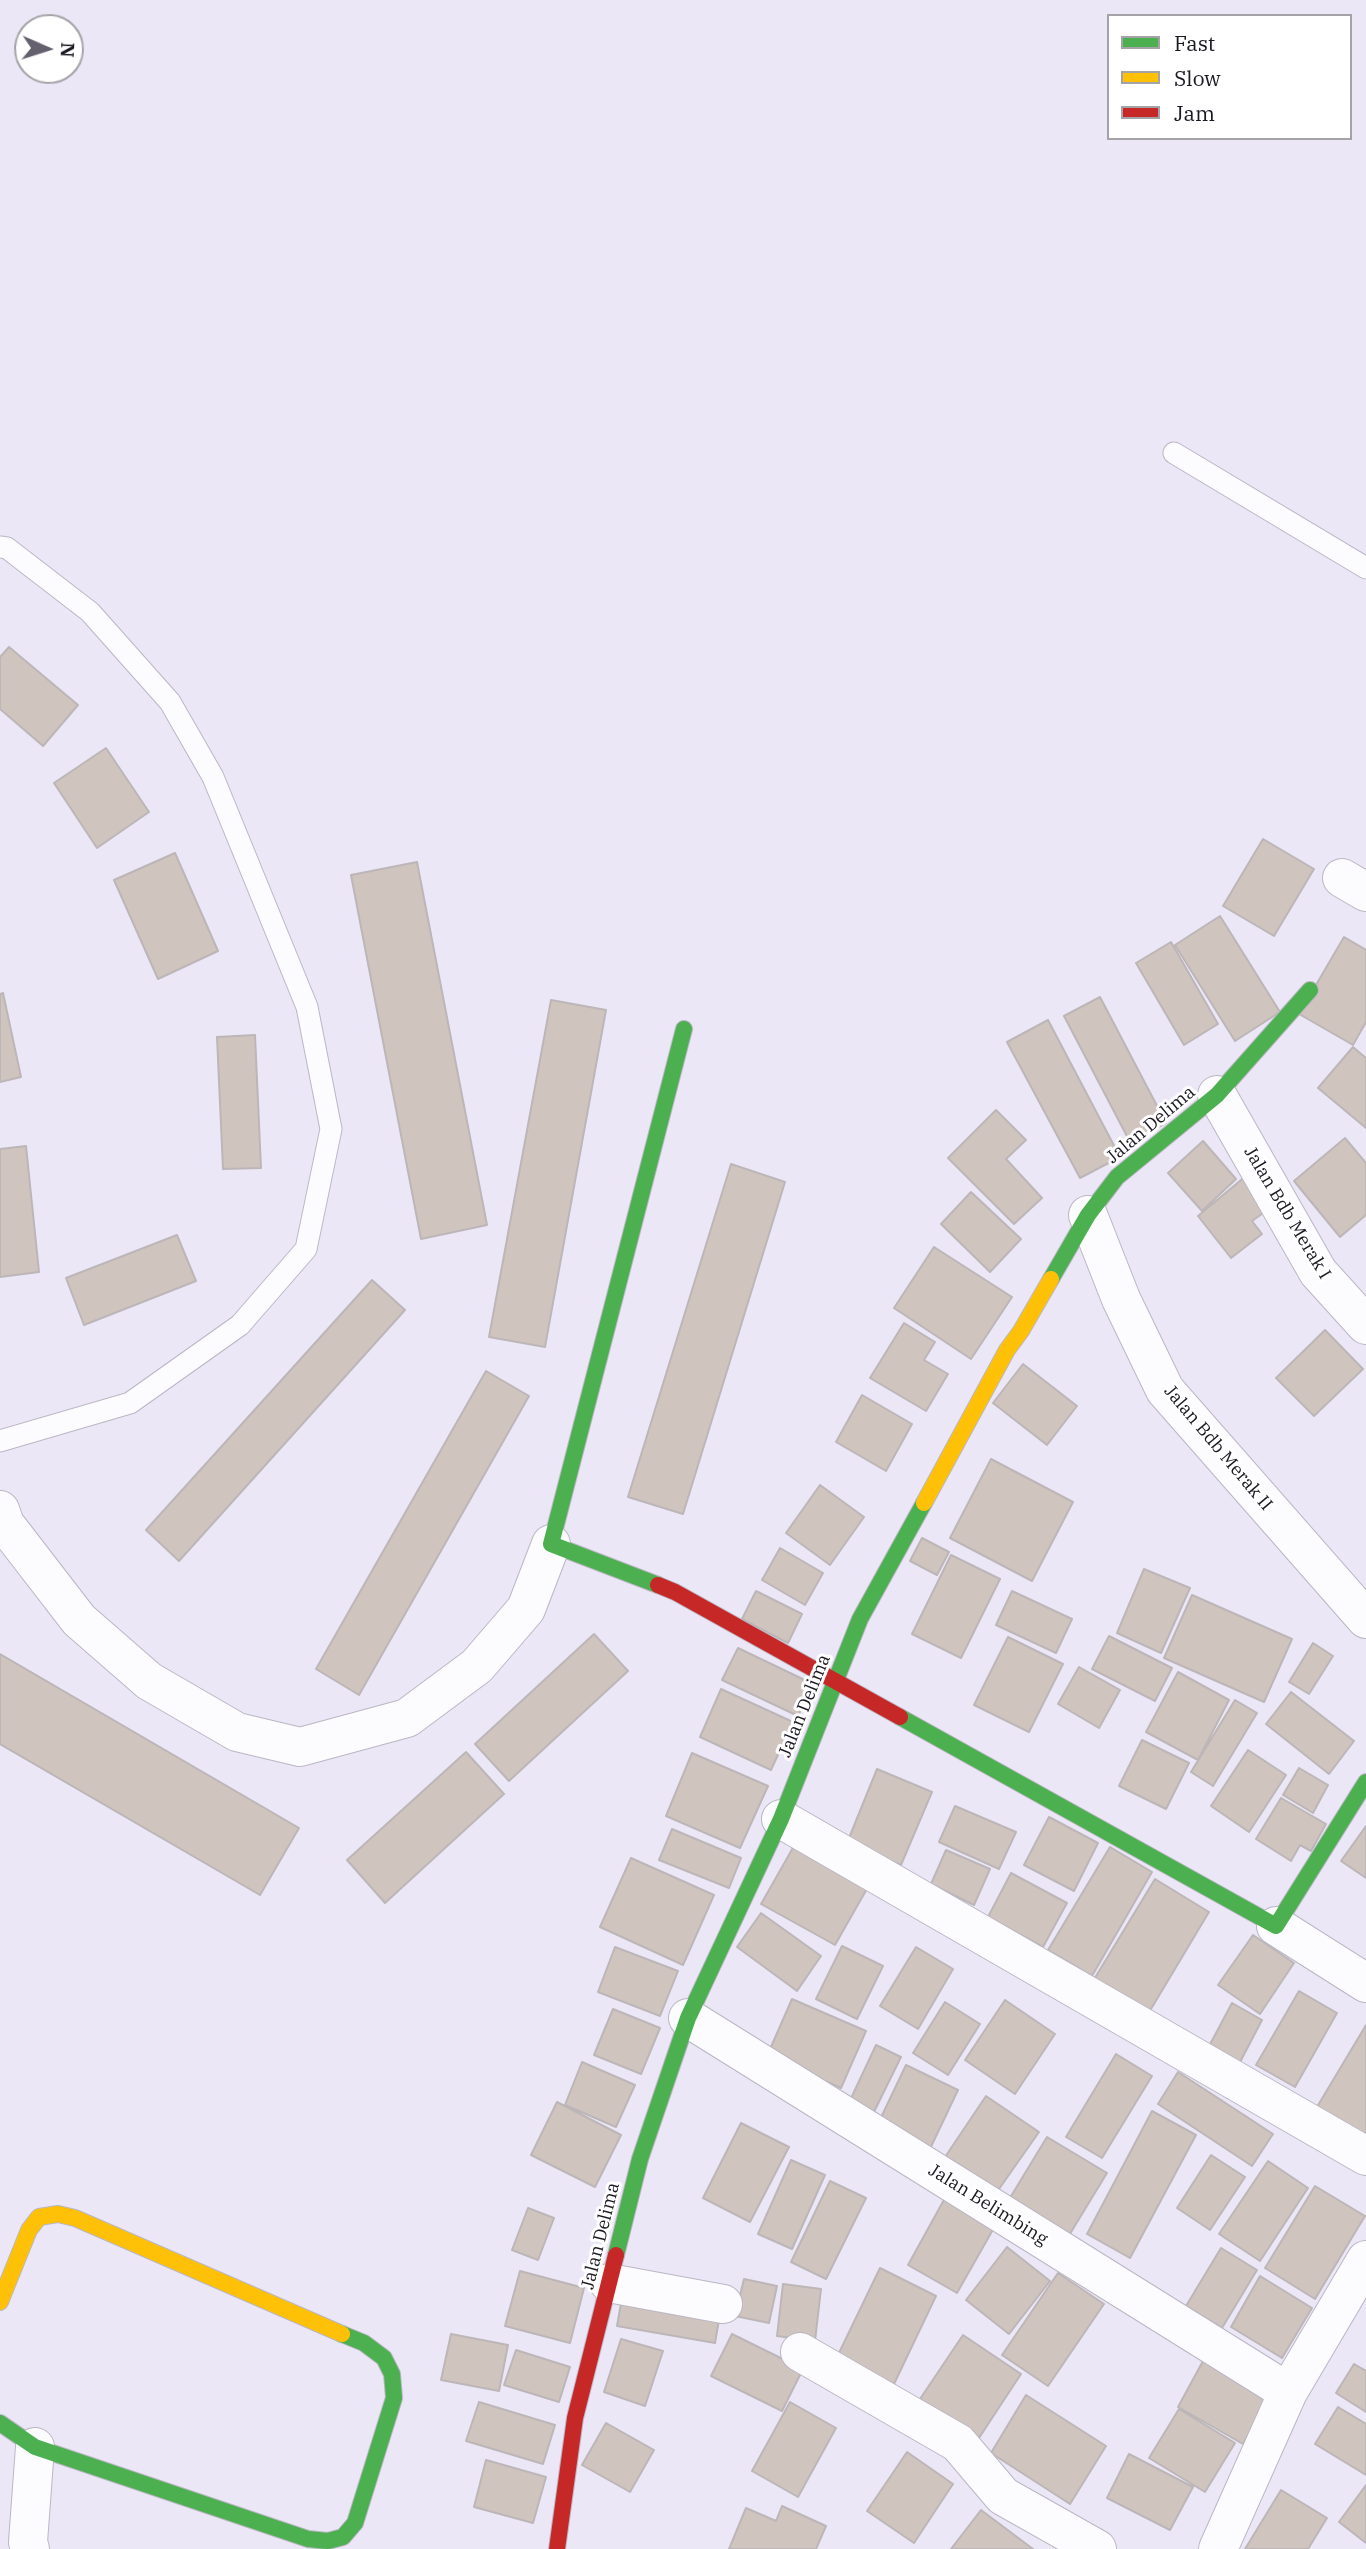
<!DOCTYPE html>
<style>
body{margin:0}
#map{position:relative;width:1366px;height:2549px;overflow:hidden;background:#ece7f7;font-family:"IBM Plex Serif",serif}
canvas{display:block}
.legend{position:absolute;left:1107px;top:14px;width:245px;height:126px;box-sizing:border-box;background:#fff;border:2px solid #a4a3a7;margin:0;padding:9px 12px;list-style:none;font-size:21px;color:#1b1822}
.legend li{display:flex;align-items:center;gap:14px;height:35px}
.legend b{width:35px;border:2px solid #a4a3a7}
.north{position:absolute;left:14px;top:14px;width:70px;height:70px;box-sizing:border-box;background:#fff;border:2px solid #a4a3a7;border-radius:50%;rotate:93deg;font-size:19px;font-weight:700;line-height:28px;text-align:center;color:#1b1822}
.north::after{content:'';display:block;margin:auto;width:24px;height:32px;background:#64606d;clip-path:polygon(50% 0,100% 100%,50% 72%,0 100%)}
</style>
<div id="map">
<canvas width="1366" height="2549"></canvas>
<ul class="legend">
<li><b style="height:9px;background:#4caf50"></b>Fast</li>
<li><b style="height:9px;background:#ffc107"></b>Slow</li>
<li><b style="height:9px;background:#c62828"></b>Jam</li>
</ul>
<div class="north">N</div>
</div>
<script>
const c = document.querySelector('canvas').getContext('2d');
c.lineJoin = 'round';
function paint(path, color) { c.fillStyle = color; c.fill(path, 'evenodd'); }
const toPath = rows => new Path2D(rows.map(r => 'M' + r).join(''));
function trace(path, color, width, dash) { c.strokeStyle = color; c.lineWidth = width; c.lineCap = dash ? 'butt' : 'round'; c.setLineDash(dash || []); c.stroke(path); }
function label(font, color, halo, rows, align = 'center') {
  c.font = font + ' "IBM Plex Serif",serif'; c.lineWidth = 6; c.setLineDash([]); c.textBaseline = 'middle'; c.strokeStyle = halo; c.fillStyle = color; for (const [text, x, y, turn = 0] of rows) {
    c.save(); c.translate(x, y); c.rotate((+turn || 0) * Math.PI / 180); c.textAlign = isNaN(turn) ? turn : align; if (halo) c.strokeText(text, 0, 0); c.fillText(text, 0, 0); c.restore();
  }
}
const building = toPath([
 [9,647,78,705,43,746,0,709,0,657,9,647],
 [106,748,149,812,97,848,54,783,106,748],
 [1263,839,1314,869,1274,936,1223,906,1263,839],
 [175,853,218,951,158,979,114,880,175,853],
 [417,862,487,1225,421,1239,351,875,417,862],
 [1220,916,1280,1012,1235,1041,1175,945,1220,916],
 [1344,937,1366,950,1366,1022,1353,1045,1299,1014,1344,937],
 [1171,942,1218,1024,1184,1045,1136,963,1171,942],
 [3,993,21,1077,0,1082,0,994,3,993],
 [1100,997,1166,1123,1130,1142,1064,1016,1100,997],
 [551,1000,606,1010,545,1347,489,1337,551,1000],
 [1048,1020,1120,1157,1080,1178,1007,1042,1048,1020],
 [255,1035,261,1168,223,1169,217,1037,255,1035],
 [1353,1047,1366,1058,1366,1128,1318,1088,1353,1047],
 [996,1110,1026,1140,1006,1159,1042,1198,1014,1224,948,1158,996,1110],
 [1345,1138,1366,1163,1366,1215,1340,1237,1294,1181,1345,1138],
 [1203,1141,1236,1179,1202,1211,1168,1173,1203,1141],
 [26,1146,39,1272,0,1277,0,1149,26,1146],
 [731,1164,785,1182,683,1514,628,1497,731,1164],
 [1247,1175,1266,1211,1252,1221,1262,1234,1231,1258,1198,1216,1247,1175],
 [971,1192,1021,1239,990,1272,941,1224,971,1192],
 [177,1235,196,1281,84,1325,66,1278,177,1235],
 [934,1247,1012,1297,971,1359,894,1308,934,1247],
 [372,1280,405,1310,179,1561,146,1530,372,1280],
 [904,1323,935,1342,924,1360,948,1374,926,1411,870,1378,904,1323],
 [1325,1330,1363,1369,1314,1416,1276,1378,1325,1330],
 [1023,1364,1077,1406,1047,1445,993,1403,1023,1364],
 [486,1371,529,1396,359,1695,316,1669,486,1371],
 [862,1395,912,1424,886,1471,836,1442,862,1395],
 [991,1459,1073,1502,1032,1581,950,1538,991,1459],
 [820,1485,864,1517,830,1565,786,1533,820,1485],
 [922,1538,949,1552,937,1575,910,1561,922,1538],
 [780,1548,823,1573,805,1605,762,1580,780,1548],
 [951,1555,1000,1579,961,1658,912,1634,951,1555],
 [1144,1569,1190,1588,1161,1653,1117,1633,1144,1569],
 [756,1591,802,1614,788,1643,742,1619,756,1591],
 [1012,1591,1072,1619,1056,1653,996,1625,1012,1591],
 [1192,1595,1292,1639,1264,1702,1164,1658,1192,1595],
 [594,1634,628,1671,509,1781,475,1744,594,1634],
 [1109,1636,1172,1668,1155,1701,1092,1669,1109,1636],
 [1008,1637,1063,1664,1029,1732,974,1705,1008,1637],
 [1313,1643,1333,1656,1309,1694,1289,1682,1313,1643],
 [738,1648,813,1684,798,1716,722,1680,738,1648],
 [0,1654,299,1828,260,1895,0,1744,0,1654],
 [1079,1667,1120,1690,1099,1728,1058,1704,1079,1667],
 [1178,1672,1229,1700,1198,1760,1146,1732,1178,1672],
 [721,1689,793,1722,771,1770,700,1737,721,1689],
 [1291,1692,1354,1741,1329,1774,1266,1724,1291,1692],
 [1235,1700,1257,1713,1213,1786,1191,1772,1235,1700],
 [1142,1740,1189,1763,1166,1809,1119,1786,1142,1740],
 [1248,1750,1286,1775,1249,1832,1211,1806,1248,1750],
 [466,1752,504,1794,385,1903,347,1860,466,1752],
 [692,1753,768,1786,740,1848,666,1816,692,1753],
 [1299,1768,1328,1785,1313,1813,1283,1795,1299,1768],
 [877,1769,932,1792,901,1865,847,1843,877,1769],
 [1281,1798,1326,1824,1311,1851,1300,1845,1291,1861,1256,1839,1281,1798],
 [955,1806,1016,1832,999,1869,939,1842,955,1806],
 [1049,1817,1098,1843,1074,1891,1024,1865,1049,1817],
 [1366,1826,1366,1878,1341,1861,1366,1826],
 [672,1829,741,1858,729,1888,659,1860,672,1829],
 [794,1846,868,1887,835,1945,761,1904,794,1846],
 [1110,1847,1152,1872,1092,1976,1048,1950,1110,1847],
 [946,1850,990,1869,974,1905,931,1884,946,1850],
 [631,1858,714,1895,683,1965,600,1927,631,1858],
 [1011,1873,1067,1903,1043,1947,988,1917,1011,1873],
 [1155,1879,1209,1912,1148,2014,1093,1981,1155,1879],
 [761,1913,821,1956,797,1991,737,1947,761,1913],
 [1253,1935,1294,1963,1260,2014,1218,1985,1253,1935],
 [842,1946,883,1966,857,2019,816,1999,842,1946],
 [615,1947,678,1971,660,2016,598,1992,615,1947],
 [916,1947,953,1969,918,2029,880,2006,916,1947],
 [1299,1991,1337,2013,1295,2087,1256,2065,1299,1991],
 [792,1999,866,2031,841,2088,767,2056,792,1999],
 [1005,2000,1055,2034,1015,2094,965,2060,1005,2000],
 [945,2002,980,2024,948,2075,913,2053,945,2002],
 [1232,2003,1262,2020,1238,2066,1207,2050,1232,2003],
 [613,2009,660,2028,641,2074,594,2055,613,2009],
 [1366,2025,1366,2133,1358,2146,1311,2117,1366,2025],
 [876,2045,901,2057,870,2120,846,2109,876,2045],
 [1116,2054,1152,2076,1102,2158,1066,2137,1116,2054],
 [582,2062,635,2085,616,2127,565,2105,582,2062],
 [906,2065,958,2090,928,2153,876,2128,906,2065],
 [1178,2072,1273,2134,1252,2166,1158,2104,1178,2072],
 [986,2096,1039,2132,992,2199,941,2163,986,2096],
 [557,2102,621,2135,595,2187,531,2155,557,2102],
 [1152,2111,1196,2135,1130,2258,1087,2234,1152,2111],
 [741,2123,789,2147,750,2222,703,2198,741,2123],
 [1047,2137,1107,2173,1065,2242,1005,2206,1047,2137],
 [1211,2155,1245,2177,1210,2230,1177,2208,1211,2155],
 [791,2160,825,2175,792,2249,758,2234,791,2160],
 [1268,2161,1308,2188,1260,2261,1219,2234,1268,2161],
 [830,2181,866,2198,826,2279,791,2262,830,2181],
 [1315,2186,1365,2216,1315,2299,1265,2268,1315,2186],
 [945,2198,995,2226,957,2293,908,2265,945,2198],
 [528,2208,554,2218,538,2260,512,2250,528,2208],
 [1007,2247,1050,2281,1009,2334,966,2300,1007,2247],
 [1221,2248,1257,2270,1222,2328,1186,2306,1221,2248],
 [880,2268,936,2296,894,2384,837,2357,880,2268],
 [520,2271,584,2288,570,2343,505,2326,520,2271],
 [1058,2273,1104,2304,1048,2386,1002,2355,1058,2273],
 [1260,2276,1312,2308,1282,2358,1231,2327,1260,2276],
 [744,2279,777,2286,769,2323,735,2316,744,2279],
 [783,2284,821,2289,815,2341,777,2336,783,2284],
 [623,2292,721,2308,715,2343,617,2326,623,2292],
 [451,2334,508,2345,499,2391,441,2380,451,2334],
 [732,2334,803,2369,782,2411,711,2376,732,2334],
 [963,2335,1021,2374,979,2438,920,2399,963,2335],
 [621,2339,663,2351,645,2406,604,2392,621,2339],
 [516,2350,570,2367,559,2402,504,2385,516,2350],
 [1203,2361,1269,2399,1243,2444,1178,2407,1203,2361],
 [1354,2364,1366,2371,1366,2412,1336,2393,1354,2364],
 [1026,2395,1106,2446,1070,2504,991,2453,1026,2395],
 [479,2402,555,2425,543,2464,466,2441,479,2402],
 [790,2402,836,2428,798,2497,752,2471,790,2402],
 [1338,2407,1366,2424,1366,2475,1315,2444,1338,2407],
 [1179,2409,1235,2443,1205,2492,1149,2458,1179,2409],
 [606,2423,654,2450,630,2492,582,2465,606,2423],
 [907,2452,953,2484,914,2543,867,2511,907,2452],
 [1129,2454,1193,2487,1170,2530,1107,2498,1129,2454],
 [486,2460,546,2477,533,2523,474,2507,486,2460],
 [1366,2485,1366,2543,1339,2522,1366,2485],
 [1281,2490,1327,2518,1308,2549,1245,2549,1281,2490],
 [782,2506,826,2526,816,2549,729,2549,746,2508,776,2521,782,2506],
 [981,2510,1033,2549,951,2549,981,2510]
]);
paint(building, '#d0c4be');
trace(building, '#bcb6b8', 2);
const lane = toPath([
 [1174,453,1366,568],
 [0,547,7,548,90,612,170,702,213,777,307,1007,331,1129,306,1249,240,1325,130,1403,0,1441]
]);
const street = toPath([
 [1342,878,1366,892],
 [1217,1095,1318,1272,1366,1325],
 [1088,1215,1121,1299,1165,1390,1366,1619],
 [0,1510,5,1524,79,1620,149,1681,237,1732,300,1747,407,1718,477,1666,526,1609,551,1544],
 [781,1819,1366,2156],
 [1276,1926,1366,1983],
 [688,2018,1288,2392],
 [609,2283,723,2304],
 [800,2352,958,2443,1003,2496,1097,2549],
 [30,2549,28,2542,35,2447],
 [1218,2549,1288,2392,1366,2260]
]);
const fast = toPath([
 [1051,1279,1088,1215,1117,1177,1217,1095,1310,990],
 [658,1585,551,1544,684,1029],
 [900,1717,1276,1926,1366,1782],
 [616,2255,640,2159,688,2018,781,1819,860,1619,924,1503],
 [0,2423,35,2447,308,2539,328,2541,343,2537,355,2523,394,2398,392,2374,384,2358,364,2343,342,2334]
]);
const slow = toPath([
 [924,1503,1007,1350,1021,1331,1051,1279],
 [0,2302,29,2230,39,2217,58,2214,75,2218,342,2334]
]);
const jam = toPath([
 [658,1585,675,1592,900,1717],
 [557,2549,575,2418,616,2255]
]);
trace(lane, '#bab7c3', 23);
trace(street, '#bab7c3', 40);
trace(fast, '#bab7c3', 18);
trace(slow, '#bab7c3', 18);
trace(jam, '#bab7c3', 18);
trace(lane, '#fcfbfe', 21);
trace(street, '#fcfbfe', 38);
trace(fast, '#4caf50', 16);
trace(slow, '#ffc107', 16);
trace(jam, '#c62828', 16);
label('18px', '#1b1822', '#fff', [
 ["Jalan Delima",1151,1125,-40],
 ["Jalan Bdb Merak I",1287,1213,59],
 ["Jalan Bdb Merak II",1218,1448,50],
 ["Jalan Delima",805,1706,-68],
 ["Jalan Belimbing",988,2205,32],
 ["Jalan Delima",601,2236,-76]
]);
</script>
